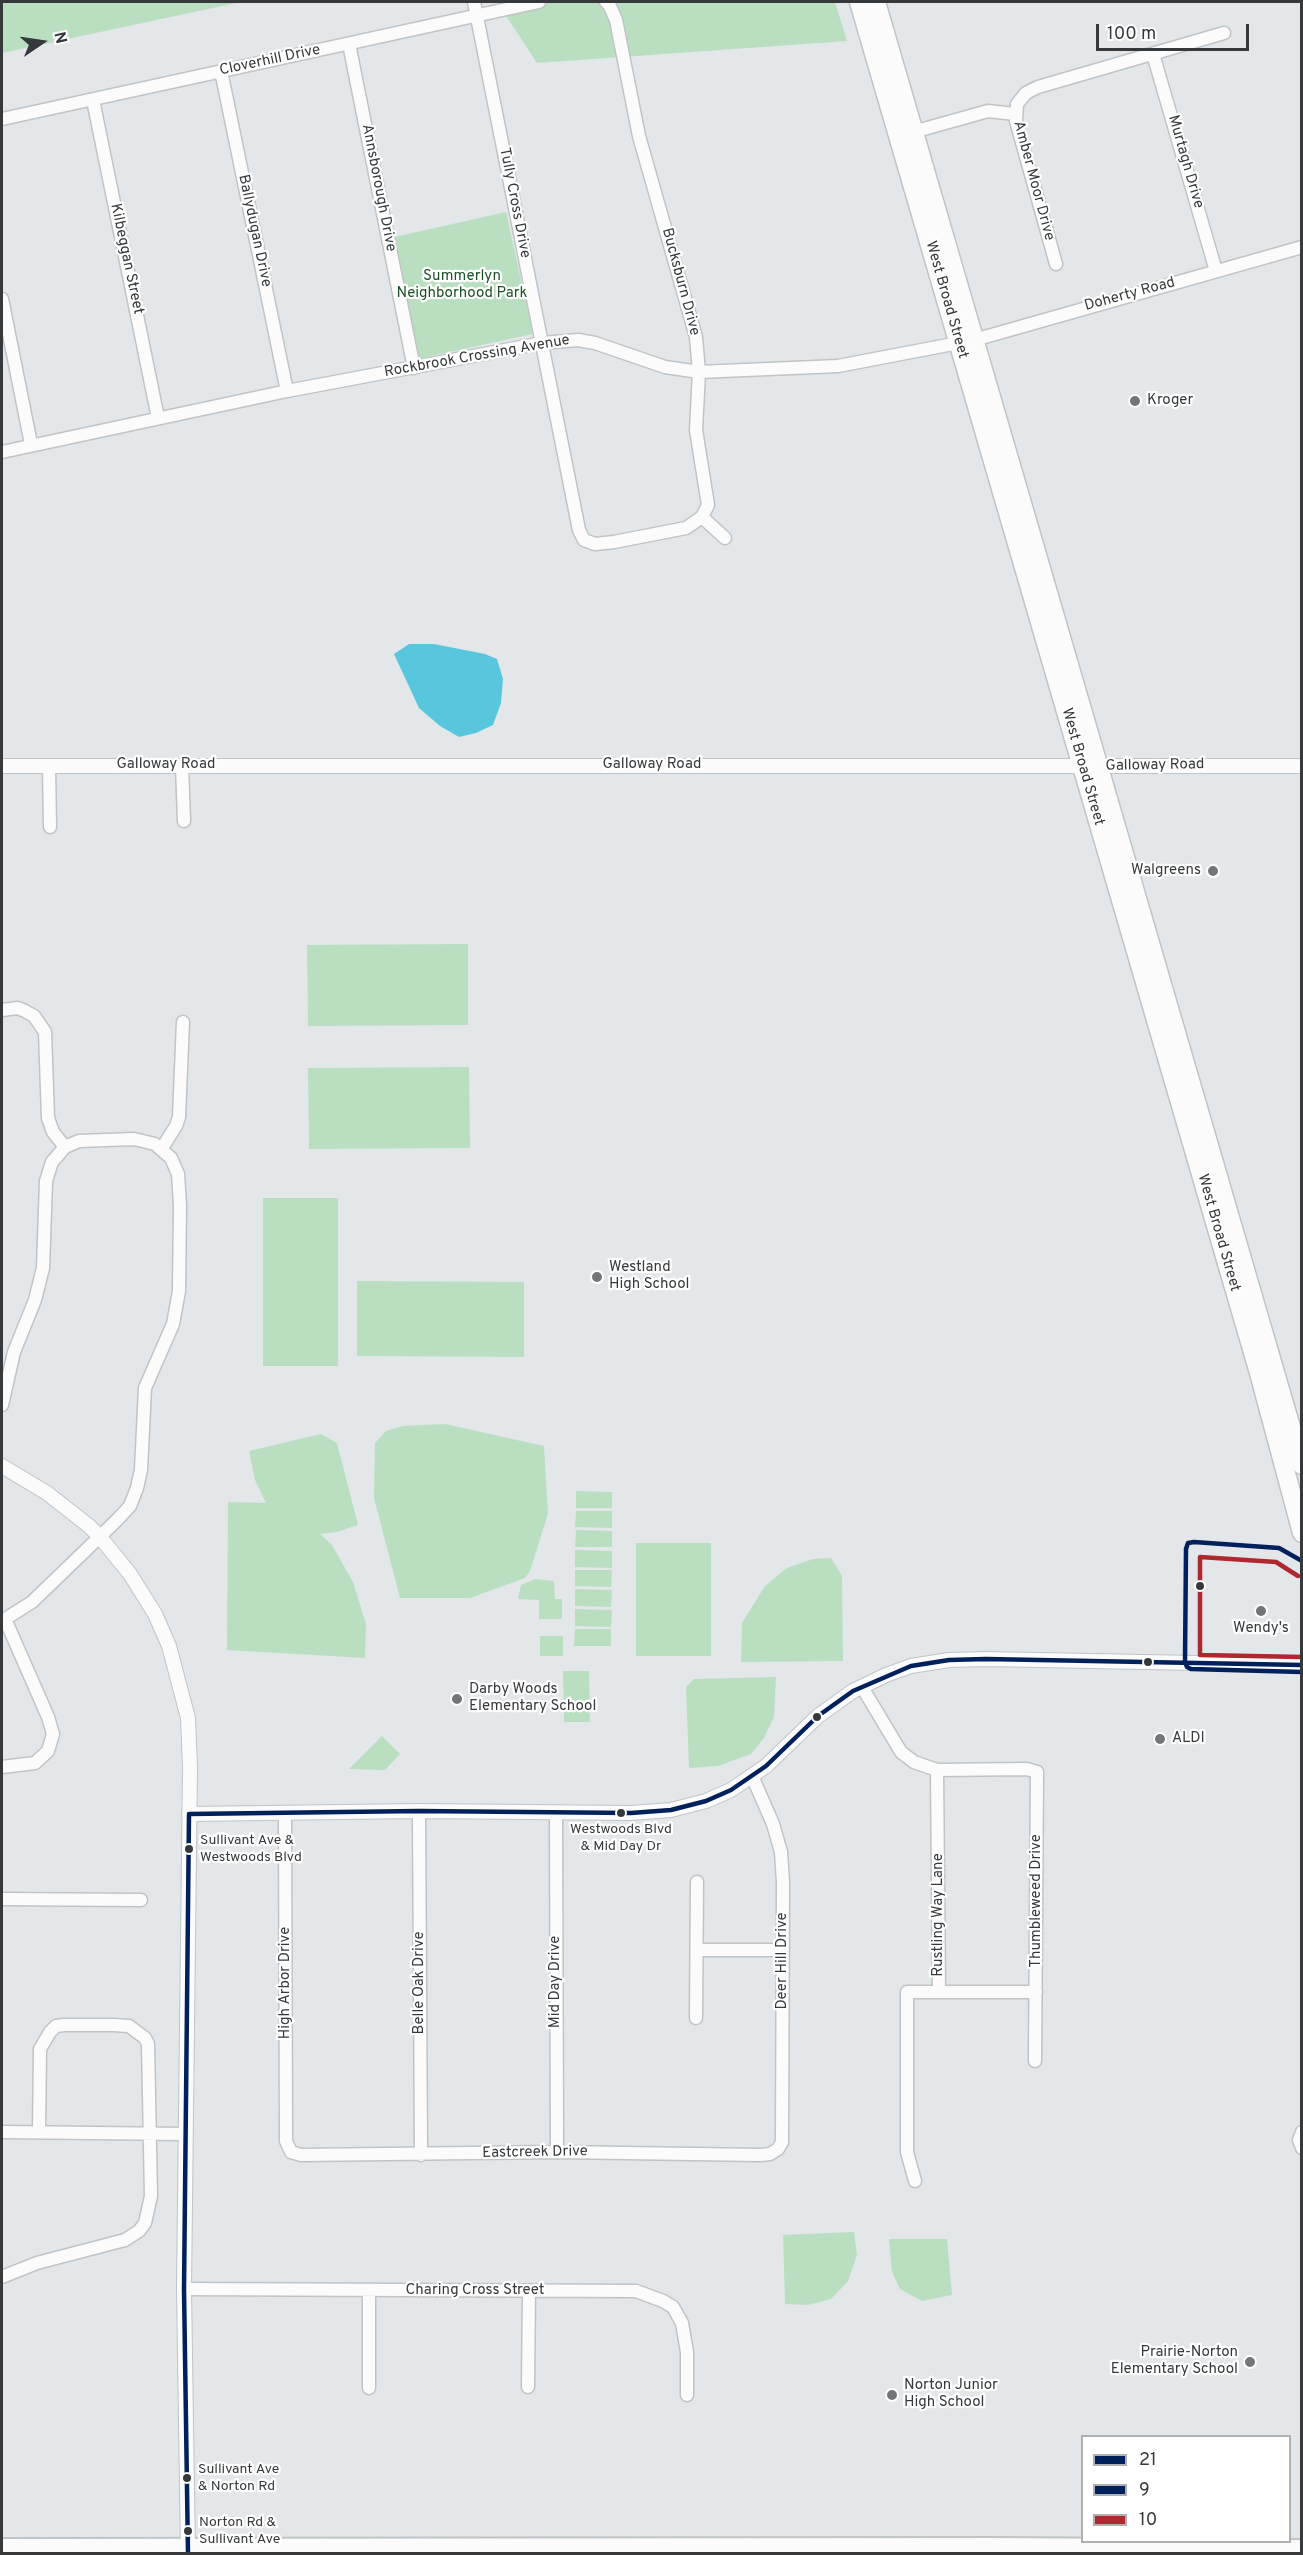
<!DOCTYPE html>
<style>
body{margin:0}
#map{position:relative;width:1303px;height:2555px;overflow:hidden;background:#e3e7ea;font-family:Overpass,sans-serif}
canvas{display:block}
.frame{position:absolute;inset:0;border:3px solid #36393b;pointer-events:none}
.legend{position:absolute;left:1081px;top:2435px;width:210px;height:108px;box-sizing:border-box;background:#fff;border:2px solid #afb0b1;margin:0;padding:8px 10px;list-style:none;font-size:18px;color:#36393b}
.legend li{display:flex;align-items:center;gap:12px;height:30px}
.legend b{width:30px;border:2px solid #afb0b1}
.north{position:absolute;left:12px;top:12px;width:60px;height:60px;-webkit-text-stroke:4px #fff;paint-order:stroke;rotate:77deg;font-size:16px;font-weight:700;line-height:24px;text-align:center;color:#36393b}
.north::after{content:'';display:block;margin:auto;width:21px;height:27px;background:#36393b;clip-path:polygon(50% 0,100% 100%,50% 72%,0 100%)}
.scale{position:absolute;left:1096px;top:24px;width:153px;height:27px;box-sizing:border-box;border:3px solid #36393b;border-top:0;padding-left:8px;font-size:18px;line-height:21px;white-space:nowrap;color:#36393b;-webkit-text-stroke:4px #fff;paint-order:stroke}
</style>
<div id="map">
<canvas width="1303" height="2555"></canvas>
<div class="frame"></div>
<ul class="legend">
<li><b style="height:8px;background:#00205b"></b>21</li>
<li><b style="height:8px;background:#00205b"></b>9</li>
<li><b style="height:8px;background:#af272f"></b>10</li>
</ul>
<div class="north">N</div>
<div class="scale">100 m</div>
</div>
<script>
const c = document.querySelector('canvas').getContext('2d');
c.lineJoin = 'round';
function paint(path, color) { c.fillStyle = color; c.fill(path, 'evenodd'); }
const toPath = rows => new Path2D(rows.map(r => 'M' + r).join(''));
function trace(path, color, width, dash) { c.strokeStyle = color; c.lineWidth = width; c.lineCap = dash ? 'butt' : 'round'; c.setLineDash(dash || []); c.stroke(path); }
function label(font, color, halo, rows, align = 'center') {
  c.font = font + ' Overpass,sans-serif'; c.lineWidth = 4.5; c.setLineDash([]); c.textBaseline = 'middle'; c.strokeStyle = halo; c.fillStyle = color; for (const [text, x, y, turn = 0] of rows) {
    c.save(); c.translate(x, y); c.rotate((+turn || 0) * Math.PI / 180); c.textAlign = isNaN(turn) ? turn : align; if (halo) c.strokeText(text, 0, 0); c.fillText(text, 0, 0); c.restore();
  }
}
paint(toPath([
 [2,2,241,2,2,53],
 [497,2,835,2,847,41,537,63],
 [506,212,533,334,417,359,390,238],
 [468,944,468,1025,308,1026,307,945],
 [469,1067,470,1148,309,1149,308,1068],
 [263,1198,338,1198,338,1366,263,1366],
 [357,1281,524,1282,524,1357,357,1356],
 [445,1424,544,1446,548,1514,530,1571,525,1578,470,1598,400,1598,374,1498,375,1443,386,1431,403,1426],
 [321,1434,337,1443,358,1525,337,1532,320,1534,332,1545,353,1582,366,1624,365,1658,227,1650,228,1502,266,1503,255,1480,249,1451],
 [576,1491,612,1492,612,1508,576,1508],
 [576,1511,612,1511,612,1528,575,1527],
 [576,1530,612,1531,612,1547,575,1547],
 [636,1543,711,1543,711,1656,636,1656],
 [575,1550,612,1551,612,1568,575,1567],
 [831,1558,842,1576,843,1661,741,1662,742,1623,765,1586,787,1568,813,1559],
 [575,1570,612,1570,611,1587,575,1586],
 [535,1579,554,1581,555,1599,562,1599,562,1619,539,1619,539,1600,518,1599,521,1585],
 [575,1589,612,1590,611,1607,575,1606],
 [575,1609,612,1610,611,1627,575,1626],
 [575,1629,611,1629,611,1646,574,1646],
 [540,1636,563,1636,563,1656,540,1656],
 [563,1671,589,1671,590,1722,564,1722],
 [776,1677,774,1717,764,1738,751,1754,718,1766,689,1768,686,1687,694,1679],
 [382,1736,400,1754,385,1770,349,1769],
 [854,2232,857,2255,848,2281,831,2299,808,2305,785,2304,783,2235],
 [889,2239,947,2239,952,2295,922,2301,900,2289,892,2272]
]), '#badfc0');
paint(toPath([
 [409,644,434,644,485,654,497,659,503,679,501,703,493,725,476,733,459,737,440,726,419,708,394,654]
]), '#58c7de');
const minor = toPath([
 [474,2,579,530,584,540,595,544,614,542,686,528,702,517,708,505,696,430,699,372,696,337,639,136,616,20,609,4,606,2],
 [349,44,414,368],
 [1153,54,1216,271],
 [221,71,287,391],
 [93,100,158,418],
 [2,119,539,2],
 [913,132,988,111,1015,114],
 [1056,264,1016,121,1017,104,1026,93,1038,87,1224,33],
 [2,299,31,444],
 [2,452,287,391,542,343,578,340,595,343,665,367,699,372,838,366,974,340,1302,247],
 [702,517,725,538],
 [182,765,184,821],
 [49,766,50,827],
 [2,1010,18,1008,25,1011,34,1016,45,1032,48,1118,53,1132,65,1147],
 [162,1148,176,1126,179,1117,183,1022],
 [2,1405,14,1352,35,1300,43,1268,46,1181,52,1162,65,1147,79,1141,134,1139,155,1144,171,1158,178,1174,180,1205,179,1291,173,1324,145,1388,141,1470,137,1488,130,1506,117,1520,32,1602,2,1621],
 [862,1687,901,1752,914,1762,937,1770,1027,1769,1037,1772,1035,2061],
 [2,1767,35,1763,48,1751,53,1734,48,1717,5,1619],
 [937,1770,939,1991],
 [419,1811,421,2155],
 [556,1812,557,2152],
 [285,1813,286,2141,291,2152,301,2155,557,2152,761,2155,770,2154,778,2149,782,2142,783,1882,781,1852,773,1824,752,1776],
 [2,1899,141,1900],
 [697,1950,783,1950],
 [696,2018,697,1882],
 [2,2132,184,2134],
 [1302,2132,1299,2140,1302,2148],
 [915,2181,907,2152,907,1992,1036,1992],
 [2,2277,37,2263,125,2240,139,2231,145,2223,151,2196,148,2044,145,2038,129,2026,114,2025,64,2025,56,2026,50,2032,40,2049,39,2131],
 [184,2289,636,2291,663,2301,673,2307,682,2323,687,2352,687,2395],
 [528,2387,529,2291],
 [369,2388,369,2291]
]);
const tertiary = toPath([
 [2,766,1302,766],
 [2,1466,47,1493,89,1526,100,1537,130,1574,155,1614,169,1646,188,1718,190,1767,184,2289,188,2554],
 [189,1814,419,1811,631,1813,671,1810,706,1801,731,1790,766,1766,818,1716,853,1691,886,1675,911,1666,949,1660,986,1659,1302,1665]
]);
const secondary = toPath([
 [2,2547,991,2546,1302,2548]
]);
const primary = toPath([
 [859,2,1259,1373,1302,1533],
 [876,2,1302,1465]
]);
trace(minor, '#c0c4c6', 15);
trace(tertiary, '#c0c4c6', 16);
trace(secondary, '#c0c4c6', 20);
trace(primary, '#c0c4c6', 21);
trace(minor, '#fbfbfc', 12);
trace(tertiary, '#fbfbfc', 14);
trace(secondary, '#fbfbfc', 16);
trace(primary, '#fbfbfc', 18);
trace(toPath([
 [189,1814,419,1811,631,1813,671,1810,706,1801,731,1790,766,1766,818,1716,853,1691,911,1666,949,1660,986,1659,1302,1665],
 [188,2554,184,2289,189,1814]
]), '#00205b', 4.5);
trace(toPath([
 [1302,1561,1279,1548,1194,1542,1188,1543,1186,1549,1185,1662,1187,1667,1191,1669,1302,1672]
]), '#00205b', 4.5);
trace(toPath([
 [1298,1576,1276,1562,1200,1557,1200,1655,1302,1657]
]), '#af272f', 4.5);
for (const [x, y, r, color] of [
 [1135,401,6,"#737678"],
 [1213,871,6,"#737678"],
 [597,1277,6,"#737678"],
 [1200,1586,5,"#36393b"],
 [1261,1611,6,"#737678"],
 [1148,1662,5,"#36393b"],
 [457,1699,6,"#737678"],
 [817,1717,5,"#36393b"],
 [1160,1739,6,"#737678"],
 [621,1813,5,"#36393b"],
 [189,1849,5,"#36393b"],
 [1250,2362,6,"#737678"],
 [892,2395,6,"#737678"],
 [187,2478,5,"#36393b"],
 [188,2531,5,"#36393b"]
]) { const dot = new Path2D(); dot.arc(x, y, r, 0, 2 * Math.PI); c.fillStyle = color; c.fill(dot); trace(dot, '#fff', 2); }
label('14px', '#36393b', '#fff', [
 ["Westwoods Blvd",621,1830,"center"],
 ["& Mid Day Dr",621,1847,"center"],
 ["Sullivant Ave &",200,1841],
 ["Westwoods Blvd",200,1858],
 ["Sullivant Ave",198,2470],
 ["& Norton Rd",198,2487],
 ["Norton Rd &",199,2523],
 ["Sullivant Ave",199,2540]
], 'left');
label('15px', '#36393b', '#fff', [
 ["Cloverhill Drive",270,61,-12],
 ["Murtagh Drive",1185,162,74],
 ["Amber Moor Drive",1033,181,75],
 ["Annsborough Drive",378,188,79],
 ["Tully Cross Drive",514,203,79],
 ["Ballydugan Drive",254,231,78],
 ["Kilbeggan Street",126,259,78],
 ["Bucksburn Drive",680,282,75],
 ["Doherty Road",1130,295,-15],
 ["West Broad Street",946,300,74],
 ["Rockbrook Crossing Avenue",477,357,-10],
 ["Galloway Road",166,765],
 ["Galloway Road",652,765],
 ["Galloway Road",1155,766,-1],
 ["West Broad Street",1082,767,74],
 ["West Broad Street",1218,1233,74],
 ["Thumbleweed Drive",1037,1901,-90],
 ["Rustling Way Lane",939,1915,-90],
 ["Deer Hill Drive",783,1961,-90],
 ["Mid Day Drive",556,1982,-90],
 ["High Arbor Drive",286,1983,-90],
 ["Belle Oak Drive",420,1983,-90],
 ["Eastcreek Drive",535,2153,-1],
 ["Charing Cross Street",475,2291]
]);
label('15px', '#1b5225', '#fff', [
 ["Summerlyn",462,277],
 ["Neighborhood Park",462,294]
]);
label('15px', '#36393b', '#fff', [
 ["Kroger",1147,401],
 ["Walgreens",1201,871,"right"],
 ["Westland",609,1268],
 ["High School",609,1285],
 ["Wendy's",1261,1629,"center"],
 ["Darby Woods",469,1690],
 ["Elementary School",469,1707],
 ["ALDI",1172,1739],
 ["Prairie-Norton",1238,2353,"right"],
 ["Elementary School",1238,2370,"right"],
 ["Norton Junior",904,2386],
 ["High School",904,2403]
], 'left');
</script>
